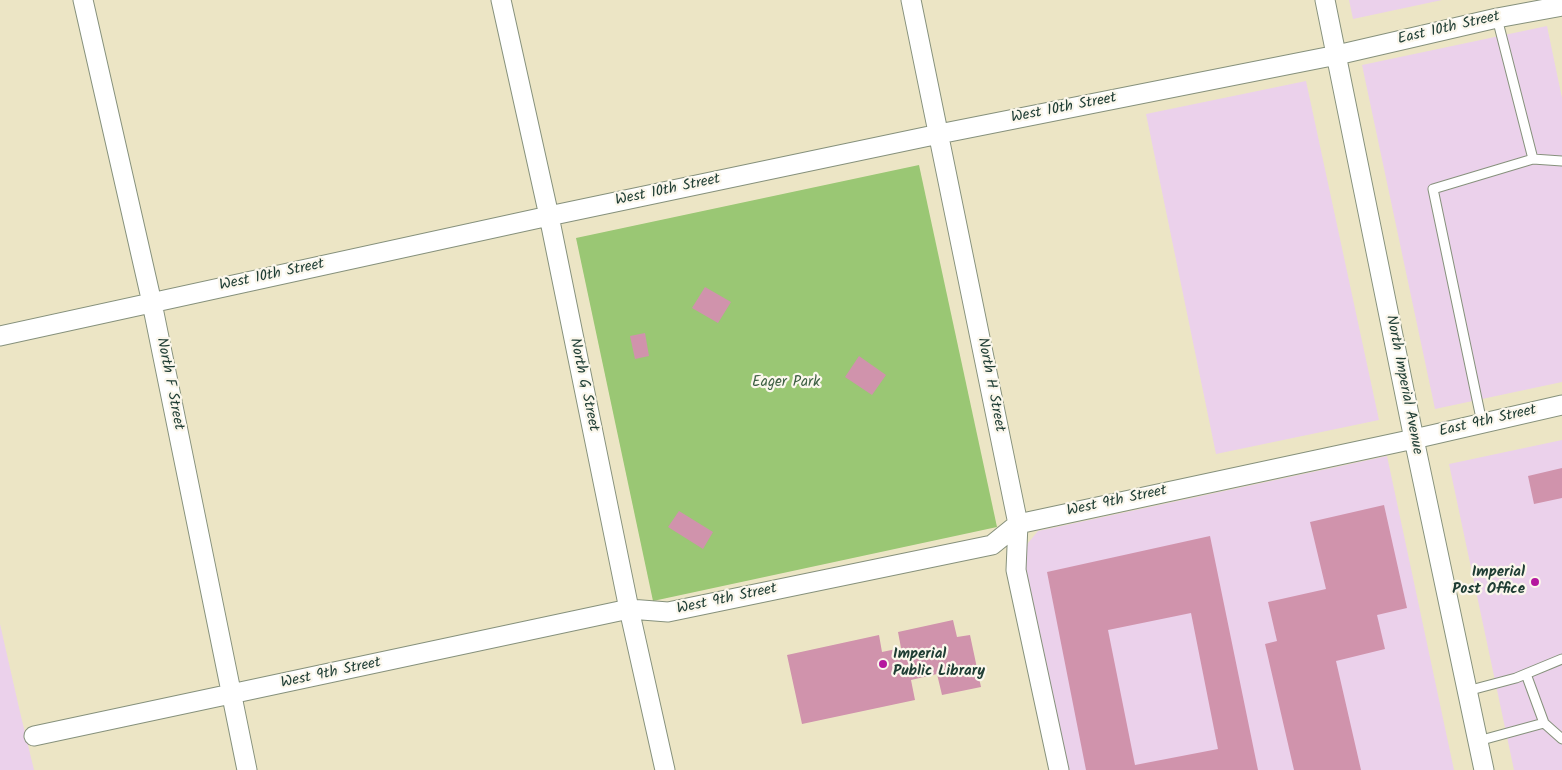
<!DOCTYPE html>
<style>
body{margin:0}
canvas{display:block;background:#ece5c5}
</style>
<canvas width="1562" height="770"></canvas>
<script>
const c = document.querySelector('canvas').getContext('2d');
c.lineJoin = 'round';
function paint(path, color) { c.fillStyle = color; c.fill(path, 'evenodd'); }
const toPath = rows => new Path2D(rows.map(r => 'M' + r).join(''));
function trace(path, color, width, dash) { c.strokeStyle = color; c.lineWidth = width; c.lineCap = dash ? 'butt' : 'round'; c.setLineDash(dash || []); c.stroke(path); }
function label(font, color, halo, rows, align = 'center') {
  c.font = font + ' Kalam,sans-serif'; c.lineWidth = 4.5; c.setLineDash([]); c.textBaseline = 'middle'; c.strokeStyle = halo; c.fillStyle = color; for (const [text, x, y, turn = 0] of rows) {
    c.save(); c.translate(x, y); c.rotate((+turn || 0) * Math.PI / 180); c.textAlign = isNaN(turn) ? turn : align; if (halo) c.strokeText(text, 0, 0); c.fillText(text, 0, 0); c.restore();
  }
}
paint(toPath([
 [1349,0,1442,0,1353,19],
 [1547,26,1562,98,1562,382,1435,409,1362,65],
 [1306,81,1379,420,1216,454,1146,114],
 [1562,440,1562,770,1514,770,1449,464],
 [1387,456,1454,770,1069,770,1024,559,1028,543,1038,531],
 [0,624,20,712,34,770,0,770]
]), '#ebd1eb');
paint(toPath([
 [919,165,997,527,653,601,576,238]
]), '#9ac774');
paint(toPath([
 [705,287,731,302,718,323,692,308],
 [645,333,649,356,635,359,630,336],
 [859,356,886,375,872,395,845,377],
 [1562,468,1562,498,1534,504,1528,476],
 [1384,505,1407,608,1377,615,1385,649,1336,661,1361,770,1294,770,1265,644,1277,641,1268,602,1326,589,1310,522],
 [679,511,713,532,703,549,668,527],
 [1210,536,1258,770,1086,770,1047,572],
 [1191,613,1218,749,1135,765,1108,630],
 [953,620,957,637,970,635,981,687,942,695,937,674,911,680,915,700,802,724,787,655,879,635,882,652,901,648,898,632]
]), '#d093ac');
const lane = toPath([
 [1497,18,1533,159,1562,161],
 [1482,423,1433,189,1533,159],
 [1526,674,1544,723],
 [1467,691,1516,678,1562,659],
 [1478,741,1544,723,1562,739]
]);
const street = toPath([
 [83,0,152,303,247,770],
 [501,0,549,216,629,609,665,770],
 [911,0,1018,524,1016,570,1059,770],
 [1325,0,1414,439,1484,770],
 [0,336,549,216,939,134,1337,55,1497,18,1562,6],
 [34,736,629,609,668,612,992,545,1018,524,1414,439,1562,405]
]);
trace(lane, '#86917c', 11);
trace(street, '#86917c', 21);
trace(lane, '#fff', 9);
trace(street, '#fff', 19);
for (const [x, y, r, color] of [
 [1535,582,5,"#b5179e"],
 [883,664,5,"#b5179e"]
]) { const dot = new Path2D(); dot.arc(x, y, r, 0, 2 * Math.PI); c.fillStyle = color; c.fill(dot); trace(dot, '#fbf7ec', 2); }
label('15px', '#1f3d34', '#fbf7ec', [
 ["East 10th Street",1449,29,-13],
 ["West 10th Street",1064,109,-11],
 ["West 10th Street",668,191,-12],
 ["West 10th Street",272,276,-12],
 ["North F Street",169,384,79],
 ["North G Street",583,385,78],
 ["North H Street",990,385,79],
 ["North Imperial Avenue",1403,385,79],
 ["East 9th Street",1488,422,-13],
 ["West 9th Street",1117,502,-12],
 ["West 9th Street",727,600,-12],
 ["West 9th Street",331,674,-12]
]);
label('15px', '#3e6044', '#fbf7ec', [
 ["Eager Park",786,383]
]);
label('bold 15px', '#1f3d34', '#fbf7ec', [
 ["Imperial",1525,573],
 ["Post Office",1525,590],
 ["Imperial",893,655,"left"],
 ["Public Library",893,672,"left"]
], 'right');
</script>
